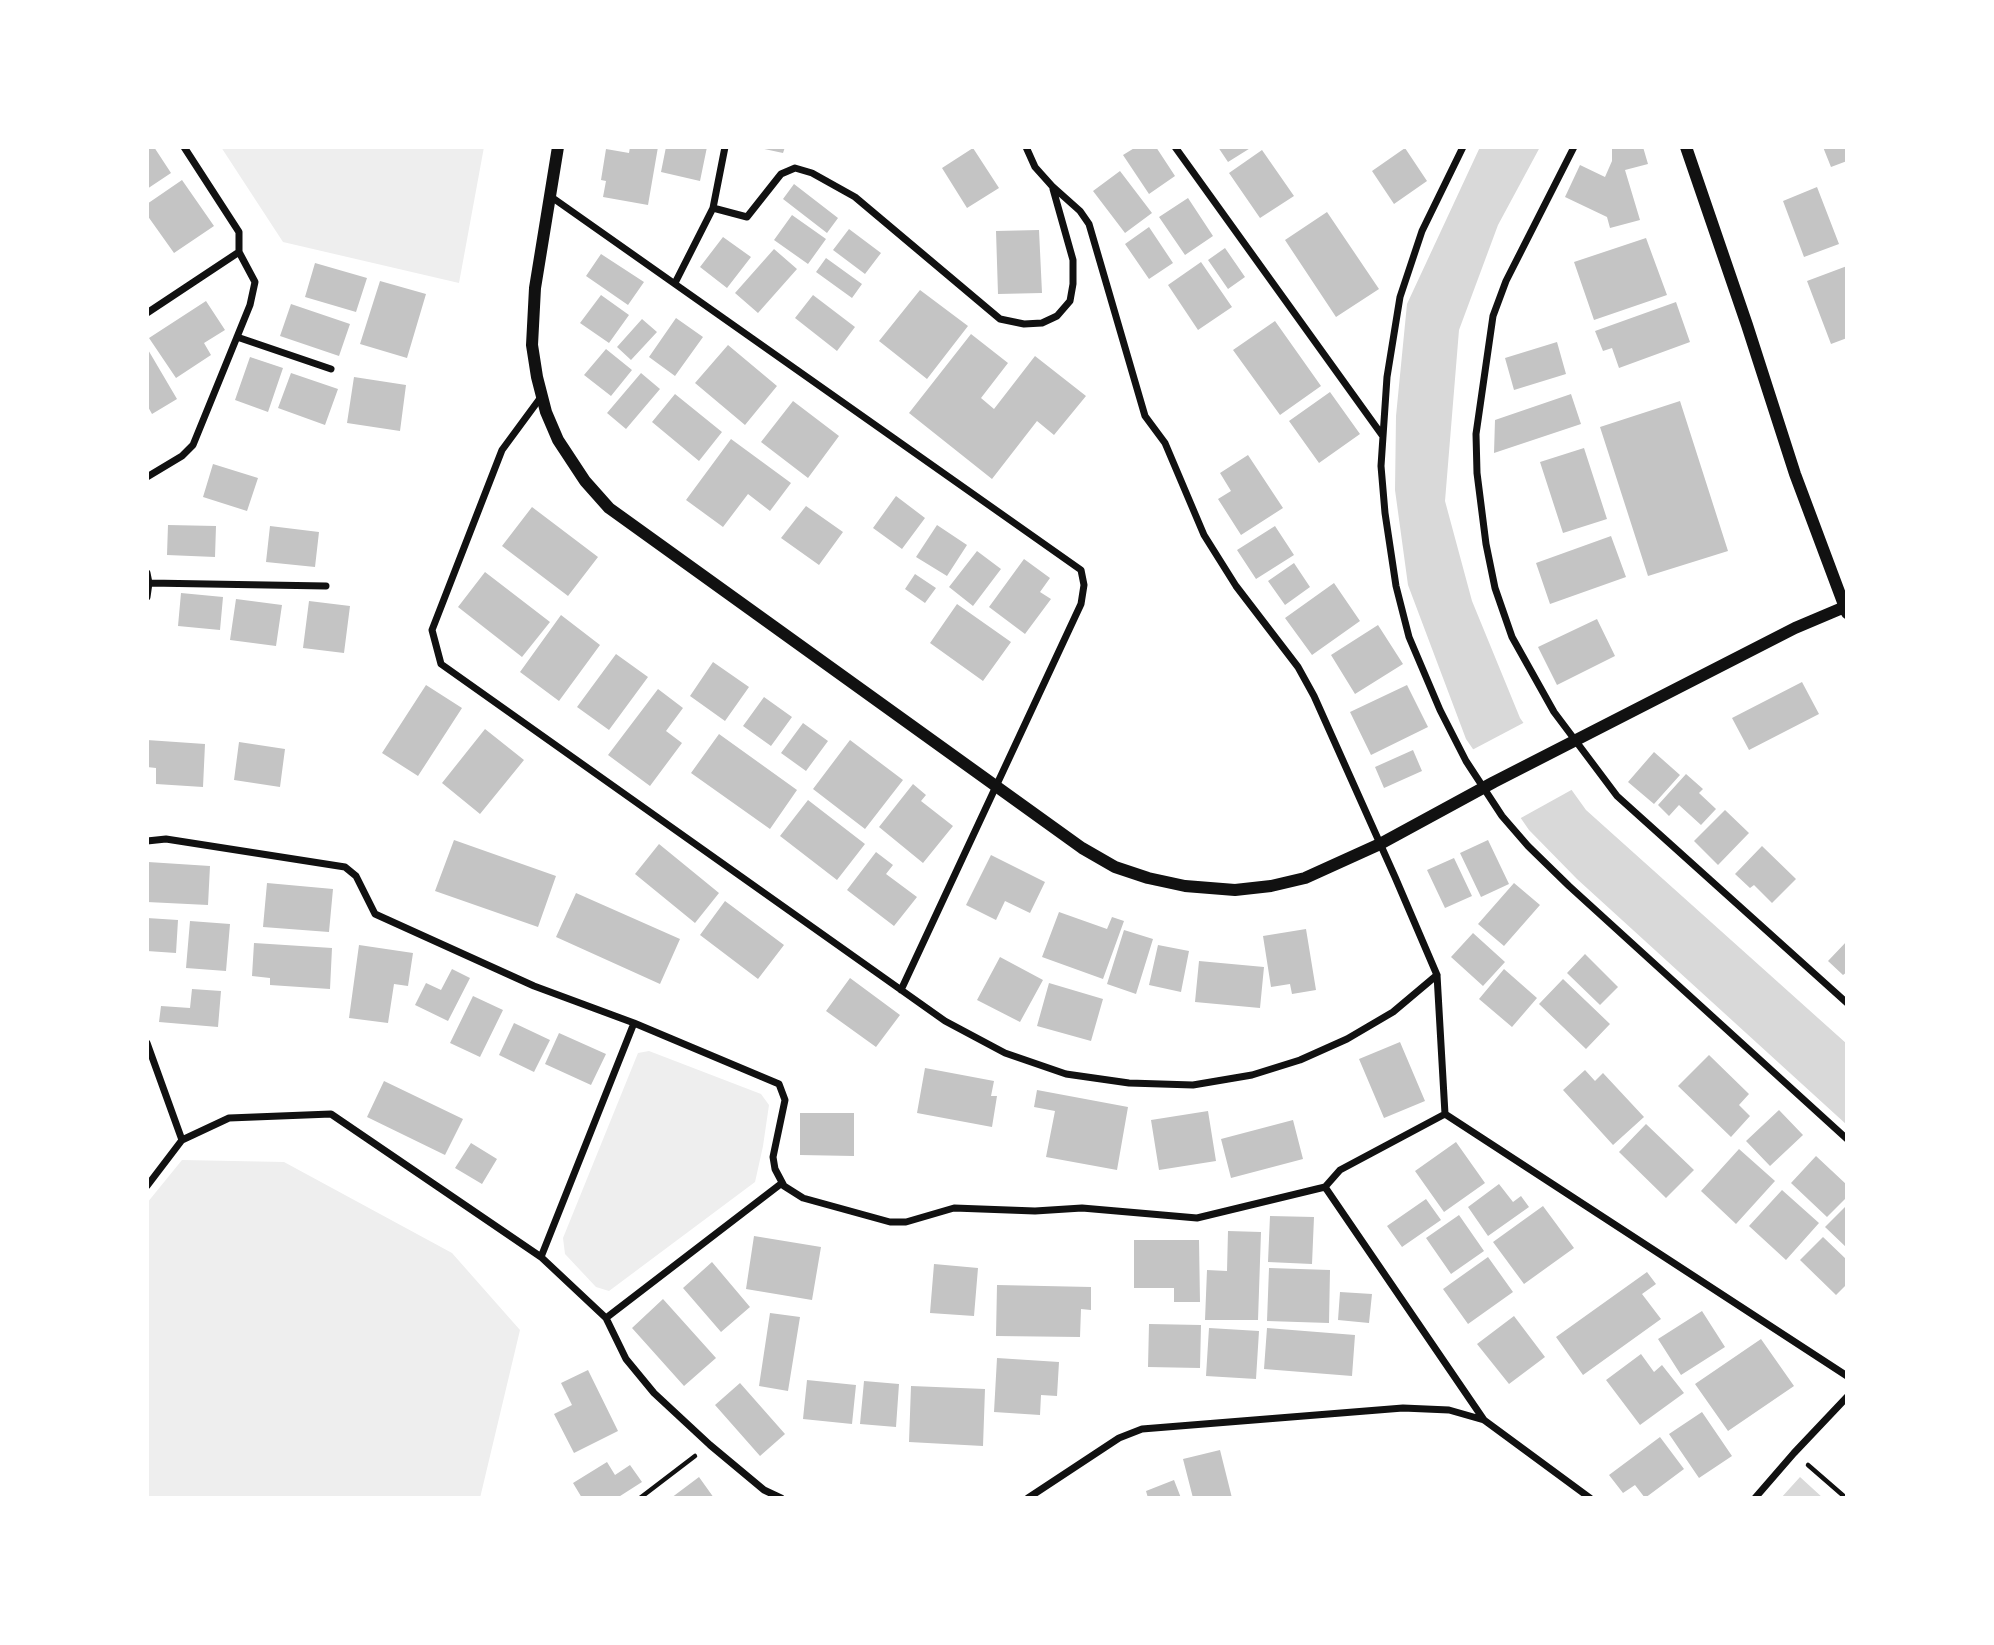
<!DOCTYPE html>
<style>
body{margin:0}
#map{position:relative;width:1994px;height:1645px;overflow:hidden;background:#fff;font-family:"DejaVu Sans",sans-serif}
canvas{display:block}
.frame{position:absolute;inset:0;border:149px solid #fff;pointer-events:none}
</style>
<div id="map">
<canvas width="1994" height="1645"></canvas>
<div class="frame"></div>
</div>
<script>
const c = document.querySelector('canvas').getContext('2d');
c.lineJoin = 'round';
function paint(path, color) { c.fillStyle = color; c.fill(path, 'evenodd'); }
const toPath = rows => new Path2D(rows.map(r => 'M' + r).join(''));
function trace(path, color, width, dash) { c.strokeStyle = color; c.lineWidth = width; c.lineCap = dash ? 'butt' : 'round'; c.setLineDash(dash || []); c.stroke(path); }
paint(toPath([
 [221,147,484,147,459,283,283,242],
 [649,1051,761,1094,769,1105,763,1146,755,1182,609,1291,596,1287,565,1254,563,1238,638,1053],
 [182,1160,284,1162,452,1253,520,1330,480,1498,147,1498,147,1203]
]), '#eee');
paint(toPath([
 [1480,147,1540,147,1498,225,1459,330,1445,501,1472,601,1520,718,1586,810,1847,1044,1847,1125,1577,879,1529,830,1466,739,1408,585,1395,490,1396,416,1407,304],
 [1800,1477,1823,1498,1781,1498]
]), '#d9d9d9');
paint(toPath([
 [1527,721,1575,788,1519,819,1472,750]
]), '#fff');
paint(toPath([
 [147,147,154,147,171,173,147,189],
 [630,147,658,147,648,205,603,197,606,181,601,180,606,149,629,153],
 [666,147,707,147,700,181,661,172],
 [755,147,785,147,783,153],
 [1136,147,1156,147,1175,176,1149,194,1123,155],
 [1218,147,1252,147,1228,162],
 [1612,147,1643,147,1648,164,1625,170,1640,220,1610,228,1607,217,1565,197,1580,165,1605,177,1612,161],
 [1823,147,1847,147,1847,161,1831,167],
 [973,148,999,188,967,208,942,168],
 [1405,148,1427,181,1394,204,1372,171],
 [1262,150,1294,196,1260,218,1229,173],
 [1120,171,1152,213,1125,233,1093,191],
 [182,180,214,226,174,253,147,215,147,204],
 [794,184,838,218,827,233,783,199],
 [1817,187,1839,244,1804,257,1783,201],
 [1188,198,1213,236,1185,255,1159,217],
 [1327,212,1379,289,1336,317,1285,240],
 [792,215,826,239,808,264,774,240],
 [1149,227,1173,263,1149,279,1125,244],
 [849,229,881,253,865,274,833,250],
 [1039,230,1042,293,998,294,996,231],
 [723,237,751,257,727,288,700,267],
 [1646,238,1667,295,1594,320,1574,262],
 [1225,248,1245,277,1228,289,1208,260],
 [774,249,797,269,758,313,735,293],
 [601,254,644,282,628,305,586,276],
 [826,258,862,284,852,298,816,272],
 [1201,262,1232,307,1198,330,1168,285],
 [315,263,367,278,356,312,305,297],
 [1847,266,1847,338,1831,344,1807,281],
 [380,281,426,294,407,358,360,344],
 [920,290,968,326,927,379,879,341],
 [601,295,629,315,609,343,580,323],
 [813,295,855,327,837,351,795,318],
 [206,301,225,330,204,343,211,355,176,378,149,338],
 [1676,302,1690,342,1619,368,1612,348,1603,351,1595,331],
 [291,304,350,324,339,356,280,336],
 [676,318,703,337,675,376,649,357],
 [642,319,657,332,631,360,617,347],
 [1275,321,1321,386,1280,415,1233,350],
 [971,334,1008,363,981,398,994,409,1035,356,1086,396,1054,435,1037,421,992,479,909,413],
 [1557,342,1566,374,1514,390,1505,358],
 [728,345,777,386,745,425,695,383],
 [147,348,177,399,152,414,147,405],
 [606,349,632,370,611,396,584,375],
 [250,357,283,368,268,412,235,400],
 [291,373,338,389,325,425,278,408],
 [641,373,660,389,626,429,607,413],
 [354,377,406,385,400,431,347,423],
 [1330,392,1360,434,1319,463,1289,421],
 [675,394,722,432,699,461,652,422],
 [1571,394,1581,424,1494,453,1495,420],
 [793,401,839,436,808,478,761,442],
 [1680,401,1728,551,1648,576,1600,427],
 [731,439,791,483,770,511,748,494,723,527,686,500],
 [1584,448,1607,519,1563,533,1540,462],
 [1248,455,1283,508,1241,535,1218,499,1231,491,1220,473],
 [213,464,258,478,247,511,203,497],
 [896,496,925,518,902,549,873,528],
 [806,506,843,532,819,565,781,538],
 [532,507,598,557,568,596,502,546],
 [168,525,216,526,215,557,167,555],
 [937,525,967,545,947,576,916,557],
 [270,526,319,532,315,567,266,562],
 [1275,526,1294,555,1256,579,1237,550],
 [1611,536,1626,577,1550,604,1536,563],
 [977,551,1001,569,973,606,949,587],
 [1024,559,1050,578,1040,592,1051,599,1025,634,989,607],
 [1294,563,1310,587,1285,605,1268,581],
 [485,572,550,622,522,657,458,607],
 [915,574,936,588,925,603,905,589],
 [1334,583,1360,621,1312,655,1285,618],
 [181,593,223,597,220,630,178,626],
 [236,599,282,605,276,646,230,640],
 [309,601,350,606,344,653,303,648],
 [957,604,1011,642,983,681,930,643],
 [561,615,600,645,559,701,520,672],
 [1597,619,1615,656,1557,685,1538,647],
 [1378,625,1403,664,1355,694,1331,655],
 [616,654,648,677,609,730,577,707],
 [713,662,749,687,725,721,690,696],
 [1802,682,1819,714,1749,750,1732,718],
 [426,685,462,708,418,776,382,753],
 [1407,685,1428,727,1371,755,1350,712],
 [658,689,683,708,666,731,682,743,650,786,608,755],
 [764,697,792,717,771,746,743,726],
 [803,723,828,741,806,771,781,753],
 [485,729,524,760,480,814,442,783],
 [719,734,797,790,770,829,691,773],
 [147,740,205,744,203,787,156,784,156,768,147,767],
 [850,740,903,780,865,829,813,789],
 [239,742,285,749,280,787,234,780],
 [1413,750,1422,771,1384,788,1375,767],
 [1654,752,1680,775,1654,804,1628,782],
 [1686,774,1703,789,1699,793,1716,809,1701,825,1679,805,1669,816,1658,805],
 [913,784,926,795,921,801,953,826,923,863,879,827],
 [808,800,865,844,837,880,780,836],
 [1725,810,1749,833,1718,865,1694,841],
 [454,840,556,876,538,927,435,891],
 [1488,840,1509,884,1481,897,1460,853],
 [659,844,719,893,695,923,635,874],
 [1762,846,1796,879,1772,903,1754,885,1750,888,1735,874],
 [876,852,893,865,886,874,917,897,894,926,847,890],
 [991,855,1045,882,1030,913,1005,901,996,920,966,905],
 [1454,858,1472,896,1445,908,1427,870],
 [148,862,210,866,208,905,147,902],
 [267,883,333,889,329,932,263,927],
 [1514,883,1540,905,1504,946,1478,924],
 [576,893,680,939,660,984,556,937],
 [725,901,784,945,758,979,700,935],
 [1059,912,1107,929,1112,917,1124,921,1103,979,1042,957],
 [147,918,178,920,176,953,147,951],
 [190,921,230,924,226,971,186,968],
 [1306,929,1316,990,1292,994,1290,984,1271,987,1263,936],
 [1124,930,1153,939,1136,994,1107,984],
 [1473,933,1505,962,1483,986,1451,957],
 [1847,941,1847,972,1843,975,1828,961],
 [254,943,332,948,330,989,270,985,270,978,252,976],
 [359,945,413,953,408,986,394,984,388,1023,349,1018],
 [1158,945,1189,951,1181,992,1149,985],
 [1585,954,1618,987,1600,1005,1567,973],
 [1000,957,1043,980,1020,1022,977,1000],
 [1199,961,1264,967,1260,1008,1195,1002],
 [452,969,470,978,448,1021,415,1005,426,983,441,990],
 [1504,969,1537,998,1512,1027,1479,999],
 [850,978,900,1015,876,1047,826,1011],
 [1563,979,1610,1024,1586,1049,1539,1004],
 [1049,983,1103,999,1091,1041,1037,1026],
 [192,989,221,991,218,1027,159,1022,161,1006,190,1008],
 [473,996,503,1010,480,1057,450,1043],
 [514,1023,550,1040,534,1072,499,1055],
 [559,1033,606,1054,591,1085,545,1064],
 [1400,1042,1425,1101,1384,1118,1359,1059],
 [1709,1055,1749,1094,1739,1105,1750,1116,1731,1137,1678,1086],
 [925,1068,994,1081,991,1096,997,1096,992,1127,917,1113],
 [1585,1070,1595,1081,1603,1073,1644,1117,1613,1145,1563,1090],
 [384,1081,463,1119,445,1155,367,1117],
 [1037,1090,1128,1107,1117,1170,1046,1157,1055,1111,1034,1107],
 [1779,1110,1803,1135,1770,1166,1746,1141],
 [1208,1111,1216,1161,1159,1170,1151,1120],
 [800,1113,854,1113,854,1156,800,1155],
 [1293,1120,1303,1159,1231,1178,1221,1139],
 [1646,1124,1694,1170,1666,1198,1619,1152],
 [1456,1142,1485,1183,1444,1212,1415,1171],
 [471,1143,497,1159,482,1184,455,1168],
 [1739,1149,1775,1181,1736,1224,1701,1191],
 [1816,1156,1847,1185,1847,1197,1827,1217,1791,1183],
 [1499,1184,1513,1202,1521,1196,1529,1207,1488,1236,1468,1207],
 [1782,1190,1819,1223,1786,1260,1749,1226],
 [1426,1199,1441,1220,1402,1247,1387,1226],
 [1847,1205,1847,1248,1825,1227],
 [1543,1206,1574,1248,1524,1284,1493,1242],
 [1459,1215,1484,1251,1451,1274,1426,1238],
 [1270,1216,1314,1217,1312,1264,1268,1262],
 [1228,1231,1261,1232,1258,1320,1205,1320,1207,1270,1227,1271],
 [754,1236,821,1247,812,1300,746,1289],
 [1823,1237,1847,1260,1847,1284,1836,1295,1800,1260],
 [1134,1240,1199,1240,1200,1302,1174,1302,1174,1288,1134,1288],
 [1488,1257,1513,1292,1468,1324,1443,1289],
 [712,1262,750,1307,721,1332,683,1288],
 [934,1264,978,1268,974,1316,930,1313],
 [1269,1268,1330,1270,1329,1323,1267,1321],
 [1647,1272,1656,1284,1642,1294,1661,1319,1583,1375,1556,1337],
 [997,1285,1091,1287,1091,1310,1081,1309,1080,1337,996,1336],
 [1340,1292,1372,1294,1369,1323,1338,1320],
 [663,1299,716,1358,684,1386,632,1328],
 [1702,1311,1725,1347,1681,1375,1658,1339],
 [770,1313,800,1317,788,1391,759,1386],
 [1514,1316,1545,1357,1509,1384,1477,1344],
 [1149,1324,1201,1325,1200,1368,1148,1367],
 [1209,1328,1259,1331,1256,1379,1206,1376],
 [1267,1328,1355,1335,1352,1376,1264,1369],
 [1761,1339,1794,1386,1728,1431,1695,1384],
 [1641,1354,1654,1372,1662,1365,1684,1393,1640,1425,1606,1380],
 [997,1358,1059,1362,1057,1396,1041,1395,1040,1415,994,1412],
 [588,1370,618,1431,574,1453,554,1414,572,1405,561,1383],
 [807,1380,856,1385,852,1424,803,1419],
 [864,1381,899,1384,896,1427,860,1424],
 [740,1383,785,1434,760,1456,715,1405],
 [911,1386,985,1389,983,1446,909,1442],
 [1702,1412,1732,1456,1699,1478,1669,1434],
 [1660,1437,1684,1469,1645,1498,1635,1485,1623,1493,1609,1475],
 [1220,1450,1232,1498,1193,1498,1183,1459],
 [607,1462,615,1475,630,1465,642,1482,617,1498,582,1498,573,1483],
 [699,1477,714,1498,671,1498],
 [1174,1480,1181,1498,1148,1498,1146,1491]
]), '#c4c4c4');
trace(toPath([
 [1808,1465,1846,1498],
 [640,1498,695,1456]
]), '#111', 4.5);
trace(toPath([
 [1175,147,1382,435],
 [1463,147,1422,231,1400,297,1387,377,1381,466,1385,513,1396,586,1409,637,1440,710,1466,761,1502,816,1528,846,1569,886,1847,1139],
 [1574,147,1506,281,1493,316,1476,434,1477,473,1486,544,1495,588,1512,637,1554,712,1617,796,1847,1003],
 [550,196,1081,570,1084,585,1081,604,901,990],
 [713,208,747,217,781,174,795,168,812,173,855,197,1000,319,1024,324,1042,323,1057,316,1070,301,1073,284,1073,260,1053,189],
 [675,283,713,208,725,147],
 [147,313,239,252,239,232,184,147],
 [237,337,331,369],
 [541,397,502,450,432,630,441,664,945,1021,1005,1053,1066,1074,1129,1083,1193,1085,1252,1075,1300,1060,1347,1039,1393,1012,1437,975],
 [147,477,182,456,193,445,237,337,250,305,255,282,239,252],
 [147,573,149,583,147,597],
 [149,583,326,586],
 [147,841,166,839,345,867,356,876,375,914,534,986,634,1023,779,1084,785,1100,773,1157,775,1169,784,1186,803,1198,890,1222,906,1222,954,1208,1035,1211,1082,1208,1197,1218,1325,1187,1340,1170,1445,1114,1437,975,1395,877,1314,696,1298,667,1236,586,1204,535,1165,443,1145,416,1089,224,1080,211,1052,186,1035,167,1026,147],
 [147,1043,182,1140],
 [1445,1114,1847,1376],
 [147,1186,182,1140,229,1118,331,1114,541,1257,606,1318,626,1359,654,1393,710,1445,764,1490,781,1498],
 [1325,1187,1484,1420],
 [541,1257,634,1023],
 [606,1318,782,1183],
 [1028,1498,1119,1438,1142,1429,1403,1408,1449,1410,1484,1420,1590,1498],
 [1755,1498,1794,1453,1847,1397]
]), '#111', 7);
trace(toPath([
 [558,147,535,288,532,345,537,377,546,412,558,440,585,481,609,508,1082,848,1115,867,1148,878,1185,886,1235,890,1271,886,1305,878,1380,844,1494,782,1795,628,1847,606],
 [1686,147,1747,325,1795,474,1847,613]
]), '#111', 12);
</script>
